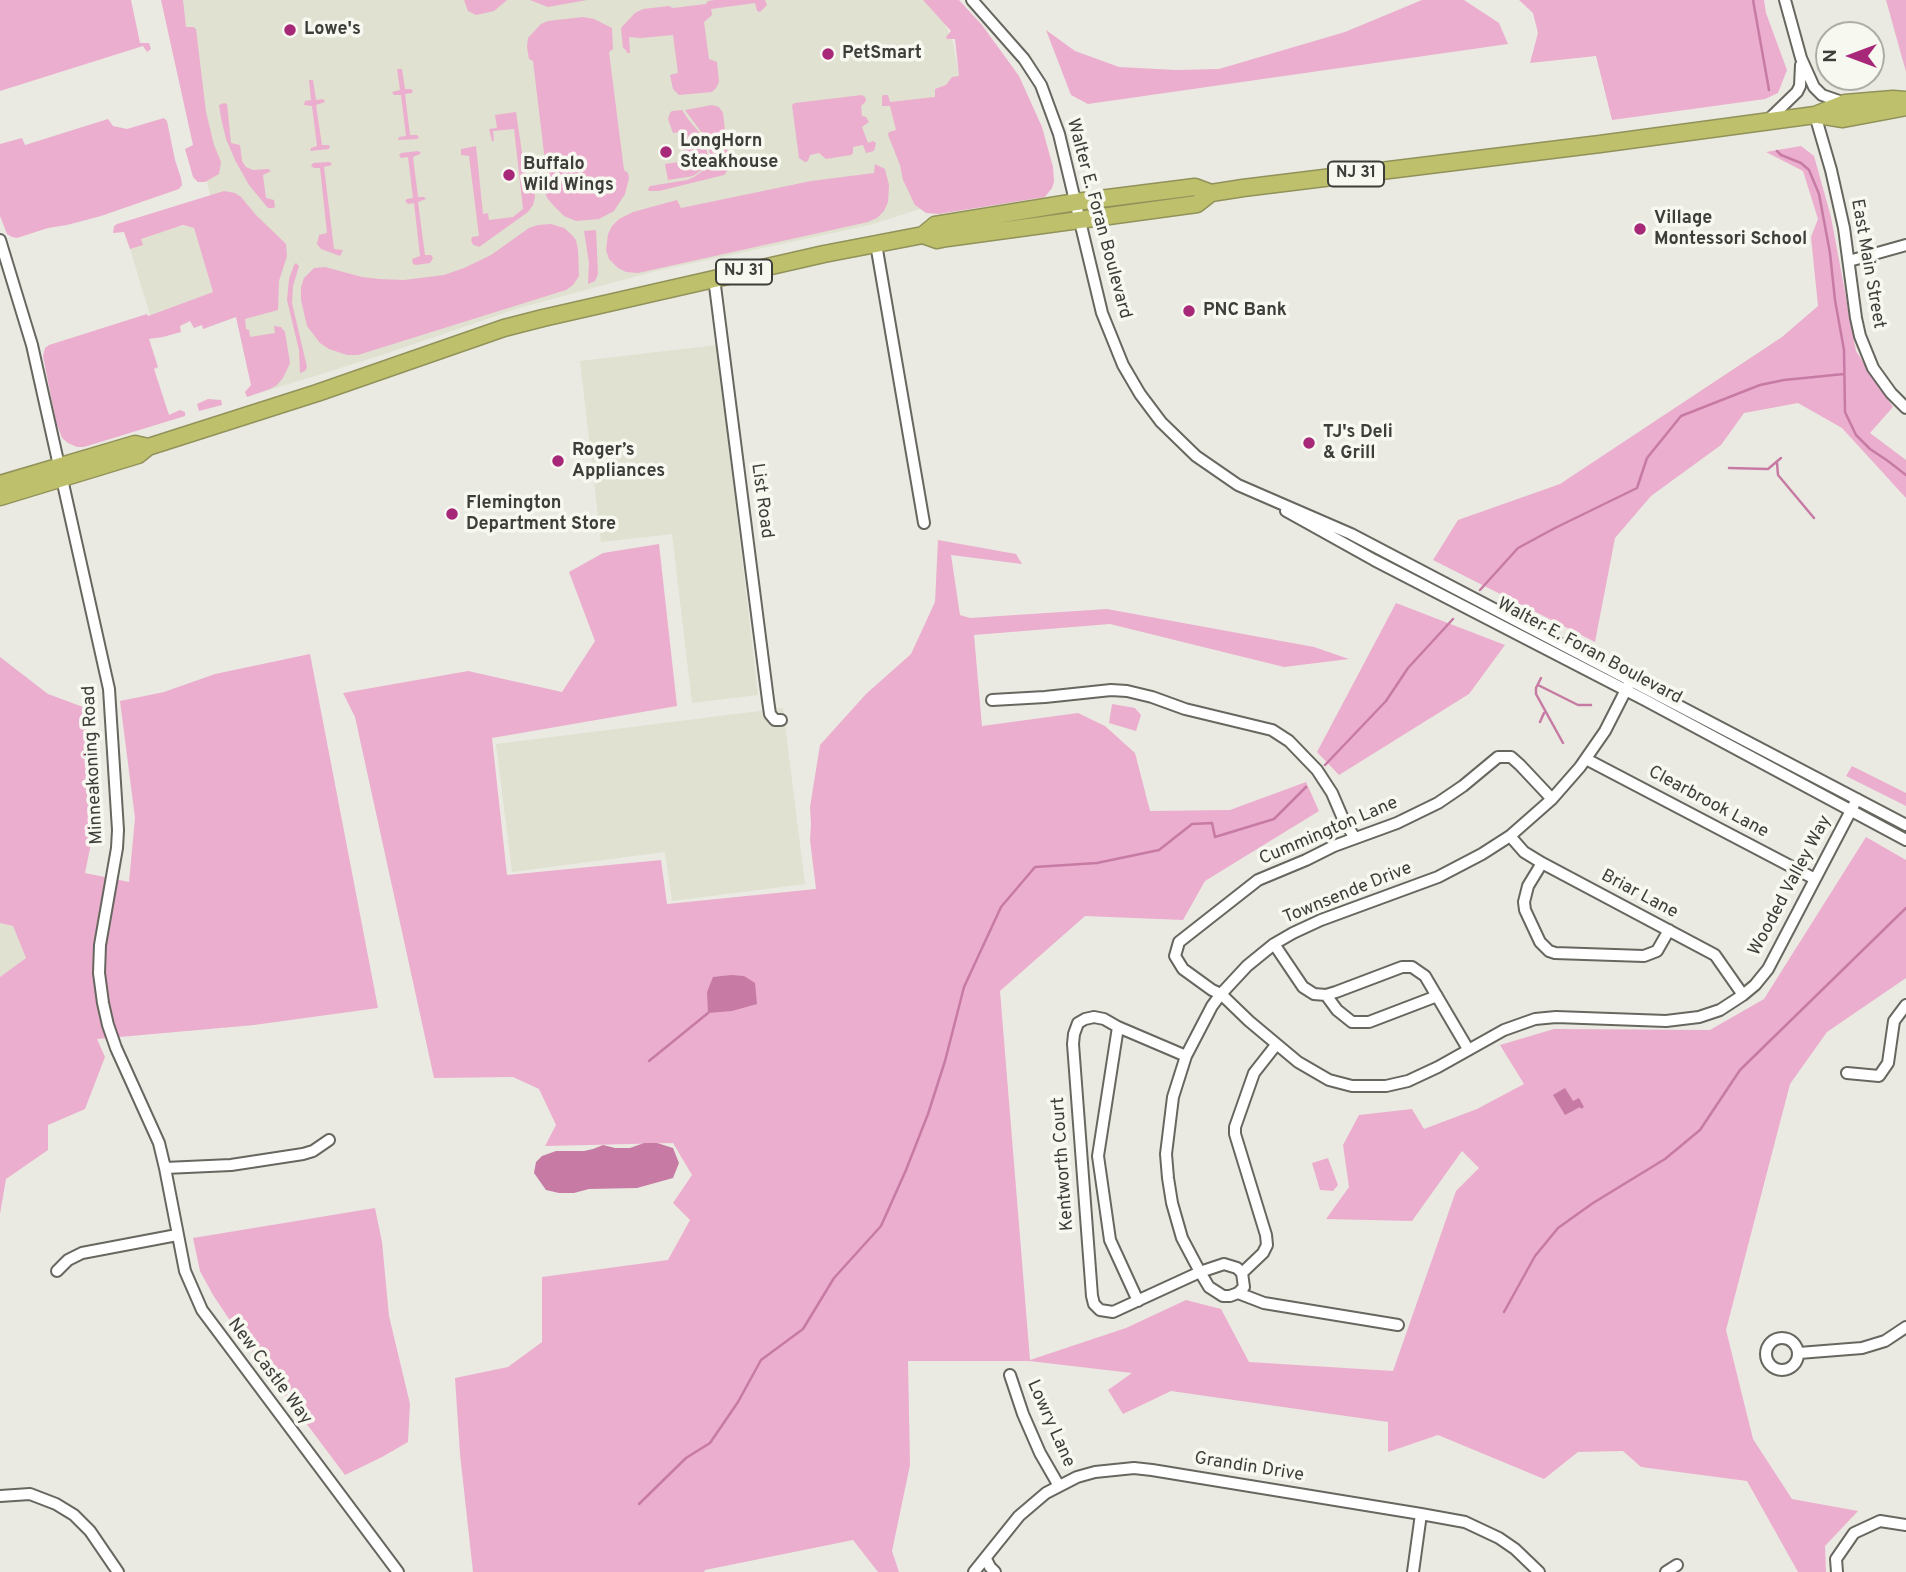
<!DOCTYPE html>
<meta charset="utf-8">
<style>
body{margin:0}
#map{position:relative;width:1906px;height:1572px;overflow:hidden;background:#eaeae2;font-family:Overpass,sans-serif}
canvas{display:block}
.north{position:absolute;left:1815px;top:21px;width:70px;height:70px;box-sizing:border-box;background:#f7f8ef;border:2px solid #adada7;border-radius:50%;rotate:270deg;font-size:19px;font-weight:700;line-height:28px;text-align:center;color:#3d3d3a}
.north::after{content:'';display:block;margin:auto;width:24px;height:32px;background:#a72879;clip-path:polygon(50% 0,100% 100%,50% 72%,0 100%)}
</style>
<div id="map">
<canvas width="1906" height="1572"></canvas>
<div class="north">N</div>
</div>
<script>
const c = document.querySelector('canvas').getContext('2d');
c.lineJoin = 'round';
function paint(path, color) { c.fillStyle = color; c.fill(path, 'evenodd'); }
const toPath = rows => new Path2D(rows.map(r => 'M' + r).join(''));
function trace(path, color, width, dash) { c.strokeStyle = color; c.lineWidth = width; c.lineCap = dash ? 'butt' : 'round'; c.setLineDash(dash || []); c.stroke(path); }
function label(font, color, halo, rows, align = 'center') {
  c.font = font + ' Overpass,sans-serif'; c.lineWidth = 7; c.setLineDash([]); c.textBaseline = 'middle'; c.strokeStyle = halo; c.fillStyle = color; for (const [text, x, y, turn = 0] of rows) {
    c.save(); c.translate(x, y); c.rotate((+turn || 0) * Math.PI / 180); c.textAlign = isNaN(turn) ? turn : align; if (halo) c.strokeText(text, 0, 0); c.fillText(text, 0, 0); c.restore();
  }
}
paint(toPath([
 [168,0,934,0,953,42,959,76,929,206,870,225,656,271,519,308,379,356,247,397,245,392,251,385],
 [182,226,194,228,213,292,150,315,128,242],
 [717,345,758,695,692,703,672,534,601,542,580,361],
 [783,708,805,884,672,901,665,852,512,872,496,744],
 [0,923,13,926,26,958,0,977]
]), '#e0e1d1');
paint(toPath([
 [0,0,131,0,140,43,149,43,151,49,147,52,143,46,0,91],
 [161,0,183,0,186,27,193,27,196,29,206,112,214,145,221,162,219,174,205,182,198,182,193,177,185,149,193,145],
 [464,0,507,0,494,11,476,15,468,11],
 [530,0,587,0,548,7],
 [715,0,765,0,767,5,760,12,757,11,755,3,711,9,712,15,704,22,709,59,717,62,719,82,716,88,712,92,679,95,673,89,670,75,678,73,673,35,641,38,629,37,630,53,627,53,626,50,623,48,621,28,635,13,643,9,669,6,673,8,706,4,708,1],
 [923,0,959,0,982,25,1019,76,1042,127,1053,167,1054,182,1052,188,1045,197,939,214,926,213,915,205,903,180,900,165,888,135,889,132,896,130,890,106,882,106,882,97,883,95,888,95,890,102,935,97,935,89,946,85,952,77,959,76,955,39,947,39,946,37,951,31],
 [1422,0,1464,0,1499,23,1508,44,1088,104,1071,95,1046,30,1075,51,1119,67,1176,70,1219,69,1345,32],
 [1519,0,1764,0,1766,13,1787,70,1778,93,1765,99,1612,120,1596,56,1530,63,1538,33,1533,13],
 [1886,0,1906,0,1906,72],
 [583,17,594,19,612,28,613,49,609,52,624,170,628,173,629,178,625,194,614,211,599,219,576,221,564,216,554,206,547,198,543,187,543,184,547,178,533,61,529,59,527,47,528,38,541,24,548,21],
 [397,69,402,69,405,89,411,89,413,91,412,93,405,94,410,135,417,135,419,137,417,139,398,140,399,137,406,136,401,95,394,95,392,92,400,90],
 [309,80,313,80,316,100,323,99,325,102,316,105,322,145,328,145,330,146,329,149,310,151,311,148,317,146,312,106,304,105,305,101,311,100],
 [862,95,865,97,866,101,861,106,862,116,866,117,869,122,862,127,868,143,873,141,876,143,874,151,866,153,863,145,853,147,853,153,851,155,826,159,819,153,810,155,808,161,805,162,799,158,792,105,795,103],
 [224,103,227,104,231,143,240,145,242,161,246,167,253,170,268,169,271,171,263,175,266,198,274,200,275,207,273,208,268,208,249,185,236,162,226,139,221,118,219,105],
 [712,105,719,107,723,113,729,165,728,170,724,175,659,191,649,191,648,189,650,186,687,180,694,177,705,169,710,154,707,140,685,110],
 [682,110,688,119,703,137,708,156,703,169,693,176,668,180,665,164,685,161,681,132,673,133,668,119,670,113,672,111],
 [516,112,526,180,534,185,535,197,533,205,528,212,479,247,477,246,473,245,471,240,472,237,479,236,469,156,461,155,461,149,476,146,483,214,488,213,489,220,513,217,523,209,514,129,493,131,494,141,492,141,489,129,497,128,495,115],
 [164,118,167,121,175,160,181,178,182,185,179,189,101,216,67,225,48,228,17,238,12,237,7,234,0,216,0,144,22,138,25,145,108,119,113,126,127,129],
 [1801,146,1814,156,1831,217,1856,351,1893,407,1870,433,1906,460,1906,498,1842,428,1798,403,1744,413,1721,445,1651,496,1615,538,1595,642,1433,560,1458,520,1560,484,1782,337,1818,306,1811,237,1818,219,1803,171,1766,152],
 [418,151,421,153,420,154,413,157,418,197,424,197,426,199,418,202,425,255,431,255,433,258,430,263,416,265,413,264,412,259,420,256,414,203,408,204,405,201,407,199,413,198,408,157,401,158,399,155,401,153],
 [330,162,332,165,324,167,334,249,343,250,340,256,321,249,317,244,319,235,327,233,320,168,314,168,311,166,313,163],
 [875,164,885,169,889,185,888,202,884,211,877,218,868,222,638,273,626,272,618,268,609,259,606,250,608,234,612,226,619,219,633,212,677,200,681,208,811,181,874,173],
 [224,191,235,193,241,197,256,215,286,244,287,256,279,281,278,310,245,319,246,329,249,330,250,337,275,333,274,326,281,327,285,332,290,363,283,378,277,385,270,389,247,397,245,392,251,385,236,317,203,329,202,325,194,328,190,321,180,326,181,332,163,337,149,339,158,367,154,369,169,415,180,410,185,412,185,416,84,447,77,447,68,443,62,438,56,422,43,356,45,348,49,345,147,314,148,316,213,292,194,228,183,225,141,239,143,245,130,249,124,232,113,233,114,226,117,224],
 [551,224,564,228,572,235,576,240,578,250,579,276,573,285,566,290,358,355,347,355,329,349,320,343,307,326,301,300,301,287,304,278,314,268,325,267,362,277,379,279,404,280,444,275,464,268,491,255,529,228,538,225],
 [596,230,598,274,595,281,588,284,589,263,584,231],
 [296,263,299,266,293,286,292,303,307,367,305,371,300,373,299,350,287,300,289,279,294,265],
 [208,399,221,400,222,405,199,411,197,404],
 [938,540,1016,554,1022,564,951,555,960,615,970,618,1107,609,1314,647,1349,659,1284,667,1110,624,974,635,982,726,1078,713,1105,726,1135,753,1150,811,1230,810,1306,782,1319,811,1205,881,1183,920,1085,916,1000,991,1030,1360,1126,1328,1186,1300,1221,1309,1249,1362,1393,1371,1456,1191,1479,1168,1462,1151,1412,1221,1326,1219,1349,1187,1343,1145,1359,1115,1412,1109,1424,1129,1477,1109,1524,1084,1500,1045,1554,1029,1710,1030,1764,999,1866,837,1906,860,1906,978,1827,1032,1790,1084,1726,1330,1753,1439,1792,1499,1858,1511,1825,1546,1826,1572,1798,1572,1747,1481,1641,1467,1623,1451,1578,1452,1544,1479,1438,1435,1388,1452,1388,1422,1171,1391,1123,1414,1108,1390,1132,1373,1029,1361,908,1361,910,1465,892,1551,899,1572,878,1572,853,1540,705,1570,704,1572,473,1572,460,1454,455,1378,508,1367,542,1342,542,1277,668,1260,690,1220,673,1203,692,1175,673,1143,545,1146,556,1125,539,1089,513,1077,434,1078,355,717,343,693,468,671,562,692,595,641,569,572,603,553,659,544,677,706,492,738,507,875,661,860,667,904,816,889,810,840,811,824,810,807,820,745,866,694,911,654,935,602],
 [1396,603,1505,645,1469,694,1339,775,1317,752],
 [310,654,378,1008,254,1025,97,1039,105,1057,85,1109,48,1125,48,1150,6,1179,0,1214,0,977,26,958,13,926,0,923,0,657,48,694,83,707,98,809,85,873,129,882,135,818,120,701,164,692,215,674],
 [1112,704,1135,708,1141,715,1136,731,1109,723],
 [1852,766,1906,793,1906,806,1846,776],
 [1328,1158,1338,1185,1333,1191,1320,1190,1312,1163],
 [375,1208,382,1242,389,1316,410,1404,408,1442,382,1457,345,1475,237,1331,213,1295,200,1271,193,1238]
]), '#ebaece');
paint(toPath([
 [731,975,744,976,755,983,757,1004,732,1011,708,1013,707,992,713,977],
 [1565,1088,1573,1101,1579,1098,1584,1107,1581,1109,1580,1107,1565,1115,1553,1095],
 [644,1143,657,1143,673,1148,679,1163,673,1178,637,1188,589,1189,574,1193,559,1193,546,1190,534,1173,536,1162,542,1156,556,1151,584,1151,593,1149,603,1145,615,1148,630,1148]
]), '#c77ba4');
trace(toPath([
 [1753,0,1769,90],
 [1777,151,1781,155,1801,163,1809,170,1819,194,1830,253,1835,300,1844,350,1845,412,1856,435,1870,449,1888,461,1906,475],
 [1777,463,1778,475,1814,518],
 [1729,468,1768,469,1781,458],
 [1480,590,1518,548,1555,528,1637,488,1647,458,1681,416,1760,385,1784,380,1844,374],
 [1541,678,1536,688,1536,694,1563,743],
 [1538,685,1578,705,1591,705],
 [1540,722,1544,713],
 [1325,765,1386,701,1408,668,1453,619],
 [649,1061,708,1013],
 [1504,1312,1535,1256,1558,1228,1593,1203,1665,1159,1700,1130,1740,1070,1906,908],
 [639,1504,686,1458,710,1443,738,1402,761,1360,803,1329,834,1278,881,1226,906,1170,928,1114,945,1061,964,987,1001,907,1035,867,1097,863,1159,850,1192,824,1212,823,1215,837,1274,819,1306,787]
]), '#c77ba4', 2.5);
const minor = toPath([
 [972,0,1024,59,1041,85,1059,134,1102,313,1123,365,1140,394,1161,422,1196,456,1238,485,1351,534,1906,825],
 [1785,0,1801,58,1814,87,1822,95,1845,103],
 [1815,115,1831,170,1844,228,1856,318,1860,336,1873,368,1891,393,1906,408],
 [1766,122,1797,92,1800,86,1801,65],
 [0,240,32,345,109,689,118,830,117,848,100,945,99,973,103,1003,108,1025,116,1048,159,1143,165,1168,185,1271,202,1310,398,1572],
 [876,244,924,523],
 [1849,261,1906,245],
 [714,278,768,700,770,714,775,720,781,720],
 [1286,511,1374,560,1645,700,1906,840],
 [992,700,1045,697,1111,690,1127,691,1152,697,1185,709,1272,730,1289,741,1317,770,1332,793,1344,821,1355,838],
 [1586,759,1815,879],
 [1552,799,1520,765,1511,757,1498,757,1463,786,1438,803,1397,823,1334,846,1306,860,1258,880,1179,942,1175,956,1183,969,1212,990,1221,994,1249,1021,1298,1062,1329,1080,1352,1086,1386,1086,1408,1081,1438,1067,1504,1030,1535,1019,1556,1017,1666,1021,1699,1017,1720,1010,1743,995,1755,985,1768,969,1857,799],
 [1510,836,1524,852,1542,863,1715,955,1743,995],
 [1542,863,1528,886,1524,902,1525,910,1540,942,1549,951,1555,953,1644,956,1657,951,1669,930],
 [1274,944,1303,987,1314,994,1326,995,1336,992,1402,967,1412,967,1425,976,1468,1049],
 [1326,995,1337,1010,1352,1022,1369,1022,1437,996],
 [1118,1027,1098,1156,1110,1240,1138,1301],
 [1186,1056,1118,1027,1104,1019,1094,1017,1085,1019,1078,1023,1074,1034,1073,1044,1092,1296,1094,1304,1100,1310,1113,1312,1200,1272,1224,1264,1237,1268,1242,1273,1244,1287,1238,1293,1230,1296,1223,1296,1209,1287,1200,1272,1182,1238,1172,1203,1168,1178,1166,1154,1173,1097,1186,1056,1212,1006,1221,994,1247,966,1274,944,1293,933,1321,920,1438,877,1482,854,1510,836,1552,799,1580,767,1605,731,1631,680],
 [1847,1073,1879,1076,1888,1063,1894,1021,1906,1005],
 [165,1168,231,1165,303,1154,313,1151,329,1140],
 [57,1271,68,1260,82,1253,177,1235],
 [1242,1273,1263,1253,1267,1245,1266,1235,1235,1134,1235,1127,1254,1073,1276,1045],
 [1238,1293,1264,1303,1398,1325],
 '1766 1354a16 16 0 1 1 32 0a16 16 0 1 1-32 0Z',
 [1799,1353,1862,1348,1885,1341,1906,1327],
 [1010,1375,1023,1414,1040,1453,1059,1486],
 [0,1496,30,1494,56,1504,74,1515,90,1531,118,1572],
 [986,1559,990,1567,995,1572],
 [974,1572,1019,1516,1046,1493,1077,1477,1095,1472,1134,1468,1152,1470,1421,1514,1465,1522,1499,1538,1515,1549,1539,1572],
 [1413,1572,1421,1514],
 [1666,1572,1677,1565],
 [1837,1572,1836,1559,1854,1533,1880,1521,1906,1525]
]);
const highway = toPath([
 [1818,115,1843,119,1906,107],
 [923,235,937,240,947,238,1197,204,1211,193,1243,188,1600,144,1815,115,1845,103,1893,99,1906,100],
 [0,484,135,444,148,447],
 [0,497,138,455,148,447,317,393,504,328,543,318,824,254,923,235,935,225,1076,202,1195,187,1211,193]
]);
trace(minor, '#676760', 14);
trace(highway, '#91925a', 19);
trace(minor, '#fff', 10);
trace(highway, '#bec06c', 16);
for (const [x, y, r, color] of [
 [290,30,7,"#a72879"],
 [828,54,7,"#a72879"],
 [666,152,7,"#a72879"],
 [509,175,7,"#a72879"],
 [1640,229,7,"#a72879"],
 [1189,311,7,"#a72879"],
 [1309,443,7,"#a72879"],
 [558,461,7,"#a72879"],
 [452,514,7,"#a72879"]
]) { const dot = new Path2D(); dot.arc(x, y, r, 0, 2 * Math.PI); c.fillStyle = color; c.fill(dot); trace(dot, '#f7f8ef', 2.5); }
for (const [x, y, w] of [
 [1356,174,56],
 [744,272,56]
]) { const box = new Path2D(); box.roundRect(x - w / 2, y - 12.5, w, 25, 5); c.fillStyle = '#f7f8ef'; c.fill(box); trace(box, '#3d3d3a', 2); }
label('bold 16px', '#3d3d3a', null, [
 ["NJ 31",1356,174],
 ["NJ 31",744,272]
]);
label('bold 18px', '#3d3d3a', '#f7f8ef', [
 ["Lowe's",304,30],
 ["PetSmart",842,54],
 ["LongHorn",680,142],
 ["Steakhouse",680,163],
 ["Buffalo",523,165],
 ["Wild Wings",523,186],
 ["Village",1654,219],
 ["Montessori School",1654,240],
 ["PNC Bank",1203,311],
 ["TJ's Deli",1323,433],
 ["& Grill",1323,454],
 ["Roger’s",572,451],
 ["Appliances",572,472],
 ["Flemington",466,504],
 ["Department Store",466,525]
], 'left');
label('18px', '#3d3d3a', '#f7f8ef', [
 ["Walter E. Foran Boulevard",1098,219,75],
 ["East Main Street",1867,264,80],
 ["List Road",761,501,82],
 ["Walter E. Foran Boulevard",1589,652,28],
 ["Minneakoning Road",94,765,-93],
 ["Clearbrook Lane",1708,803,28],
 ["Cummington Lane",1329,832,-23],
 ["Wooded Valley Way",1791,886,-62],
 ["Townsende Drive",1348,894,-22],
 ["Briar Lane",1639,895,28],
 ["Kentworth Court",1064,1164,-94],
 ["New Castle Way",269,1372,53],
 ["Lowry Lane",1050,1424,66],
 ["Grandin Drive",1249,1468,9]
]);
</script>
